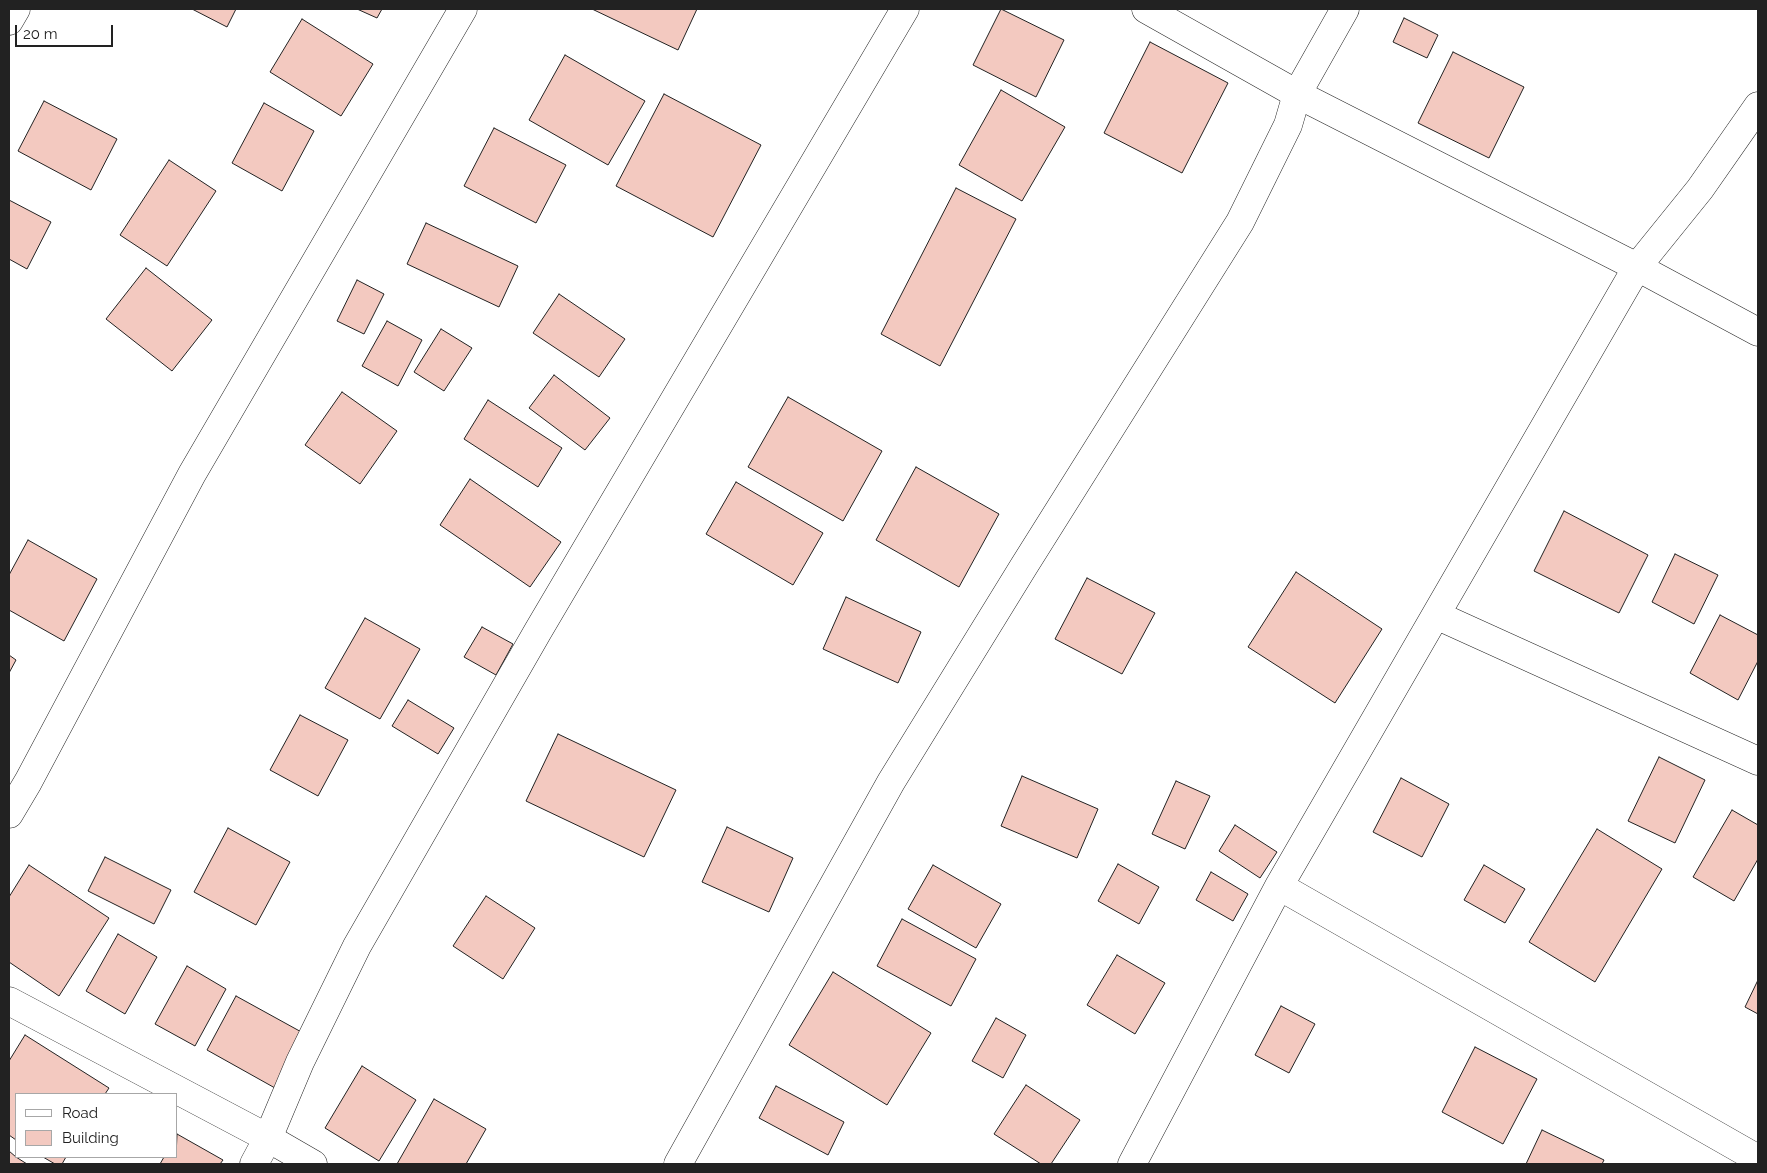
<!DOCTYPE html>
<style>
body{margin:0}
#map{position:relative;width:1767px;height:1173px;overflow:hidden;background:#fff;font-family:Raleway,sans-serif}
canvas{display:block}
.frame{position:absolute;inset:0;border:10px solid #222;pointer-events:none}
.legend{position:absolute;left:15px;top:1093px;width:162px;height:65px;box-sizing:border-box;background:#fff;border:1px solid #a7a7a7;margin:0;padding:6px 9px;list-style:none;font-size:15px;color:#222}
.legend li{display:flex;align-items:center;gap:10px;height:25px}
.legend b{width:25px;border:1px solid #a7a7a7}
.scale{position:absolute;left:15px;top:25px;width:98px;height:22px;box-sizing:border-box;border:2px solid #222;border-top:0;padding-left:6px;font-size:15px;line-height:18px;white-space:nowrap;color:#222;-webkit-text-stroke:4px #fff;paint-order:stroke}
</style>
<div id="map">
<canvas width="1767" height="1173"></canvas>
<div class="frame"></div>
<ul class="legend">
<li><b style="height:6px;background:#fff"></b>Road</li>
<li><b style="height:14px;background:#f3c9c0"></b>Building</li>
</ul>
<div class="scale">20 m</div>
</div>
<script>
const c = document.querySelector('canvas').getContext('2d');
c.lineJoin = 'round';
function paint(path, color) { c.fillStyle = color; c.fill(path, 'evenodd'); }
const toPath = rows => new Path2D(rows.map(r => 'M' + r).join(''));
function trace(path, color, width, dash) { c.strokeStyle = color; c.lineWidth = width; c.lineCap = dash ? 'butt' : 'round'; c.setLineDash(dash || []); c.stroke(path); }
const building = toPath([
 [192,9,236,9,227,27,192,9],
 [357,9,382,9,377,18,357,9],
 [592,9,697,9,678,50,592,9],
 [1001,9,1064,40,1036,97,973,65,1001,9],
 [1404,18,1438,35,1427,58,1393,42,1404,18],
 [302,19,373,64,341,116,270,72,302,19],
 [1150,42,1228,83,1182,173,1104,133,1150,42],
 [1453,52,1524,87,1489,158,1418,123,1453,52],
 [565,55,645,101,608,165,529,120,565,55],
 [1001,90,1065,127,1022,201,959,165,1001,90],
 [664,94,761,145,713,237,616,186,664,94],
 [44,101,117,139,91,190,18,151,44,101],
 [264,103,314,131,282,191,232,163,264,103],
 [494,128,566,165,536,223,464,186,494,128],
 [169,160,216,191,167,266,120,235,169,160],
 [956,188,1016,219,940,366,881,334,956,188],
 [9,200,51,222,27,269,9,259,9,200],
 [426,223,518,266,499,307,407,264,426,223],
 [146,268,212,320,172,371,106,319,146,268],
 [357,280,384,294,364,334,337,321,357,280],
 [559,294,625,339,599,377,533,333,559,294],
 [387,321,422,340,398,386,362,366,387,321],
 [441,329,472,348,444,391,414,372,441,329],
 [554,375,610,418,585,450,529,408,554,375],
 [342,392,397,431,360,484,305,445,342,392],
 [788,397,882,451,843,521,748,467,788,397],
 [488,400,562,448,538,487,464,439,488,400],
 [916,467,999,514,959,587,876,540,916,467],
 [470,479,561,542,530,587,440,525,470,479],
 [736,482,823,533,793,585,706,534,736,482],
 [1564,511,1648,555,1619,613,1534,571,1564,511],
 [28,540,97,579,64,641,9,610,9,575,28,540],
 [1675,554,1718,575,1694,624,1652,602,1675,554],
 [1296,572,1382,629,1335,703,1248,647,1296,572],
 [1087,578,1155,613,1122,674,1055,639,1087,578],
 [846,597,921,632,898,683,823,649,846,597],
 [1720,615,1758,635,1758,661,1738,700,1690,673,1720,615],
 [365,618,420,649,380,719,325,688,365,618],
 [482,627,513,644,496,675,464,657,482,627],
 [9,655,16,660,9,673,9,655],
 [408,700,454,728,438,754,392,726,408,700],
 [300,715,348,740,318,796,270,770,300,715],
 [558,734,676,790,644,857,526,801,558,734],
 [1659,757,1705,780,1675,843,1628,821,1659,757],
 [1022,776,1098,809,1077,858,1001,826,1022,776],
 [1401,778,1449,804,1422,857,1373,832,1401,778],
 [1176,781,1210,796,1185,849,1152,834,1176,781],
 [1732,810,1758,825,1758,859,1734,901,1693,877,1732,810],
 [1235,825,1277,852,1260,878,1219,851,1235,825],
 [727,827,793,858,769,912,702,882,727,827],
 [228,828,290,862,256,925,194,892,228,828],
 [1597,829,1662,869,1595,982,1529,942,1597,829],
 [105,857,171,890,154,924,88,891,105,857],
 [1118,864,1159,887,1139,924,1098,901,1118,864],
 [29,865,109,918,59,996,9,962,9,897,29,865],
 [933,865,1001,904,976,948,908,909,933,865],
 [1484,865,1525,889,1505,923,1464,900,1484,865],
 [1211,872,1248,894,1233,921,1196,900,1211,872],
 [486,896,535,928,503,979,453,946,486,896],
 [902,919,976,959,951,1006,877,966,902,919],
 [118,934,157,957,125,1014,86,991,118,934],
 [1117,955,1165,983,1135,1034,1087,1005,1117,955],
 [187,966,226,989,195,1046,155,1024,187,966],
 [833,972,931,1033,887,1105,789,1045,833,972],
 [1758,980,1758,1014,1745,1007,1758,980],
 [236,996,305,1034,275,1088,207,1050,236,996],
 [1281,1006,1315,1024,1289,1073,1255,1055,1281,1006],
 [996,1018,1026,1035,1003,1078,972,1061,996,1018],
 [25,1035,109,1088,105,1094,16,1094,16,1140,9,1135,9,1061,25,1035],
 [1475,1047,1537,1079,1503,1144,1442,1112,1475,1047],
 [362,1066,416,1100,379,1161,325,1128,362,1066],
 [1026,1085,1080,1120,1051,1164,1041,1164,994,1134,1026,1085],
 [776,1086,844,1122,828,1155,759,1118,776,1086],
 [434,1099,486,1129,466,1164,397,1164,434,1099],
 [1542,1130,1604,1160,1602,1164,1526,1164,1542,1130],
 [177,1134,223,1160,220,1164,160,1164,164,1157,176,1157,177,1134],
 [9,1151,16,1157,27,1164,9,1164,9,1151],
 [43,1157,66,1157,62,1164,55,1164,43,1157]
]);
paint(building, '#f3c9c0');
trace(building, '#222', 1);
const street = toPath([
 [9,21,16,9],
 [1436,615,1758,761],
 [9,814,28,782,192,474,463,9],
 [1279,886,1758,1159],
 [254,1164,268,1138,300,1062,357,946,538,631,905,9],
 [678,1164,891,782,1024,566,1240,222,1288,125,1297,94,1345,9],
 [1132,1164,1279,886,1637,267,1700,189,1758,106]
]);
const secondary = toPath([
 [1146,9,1297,94,1637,267,1758,332],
 [9,1001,268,1138,313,1164]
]);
trace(street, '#222', 29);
trace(secondary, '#222', 29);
trace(street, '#fff', 28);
trace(secondary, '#fff', 28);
</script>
